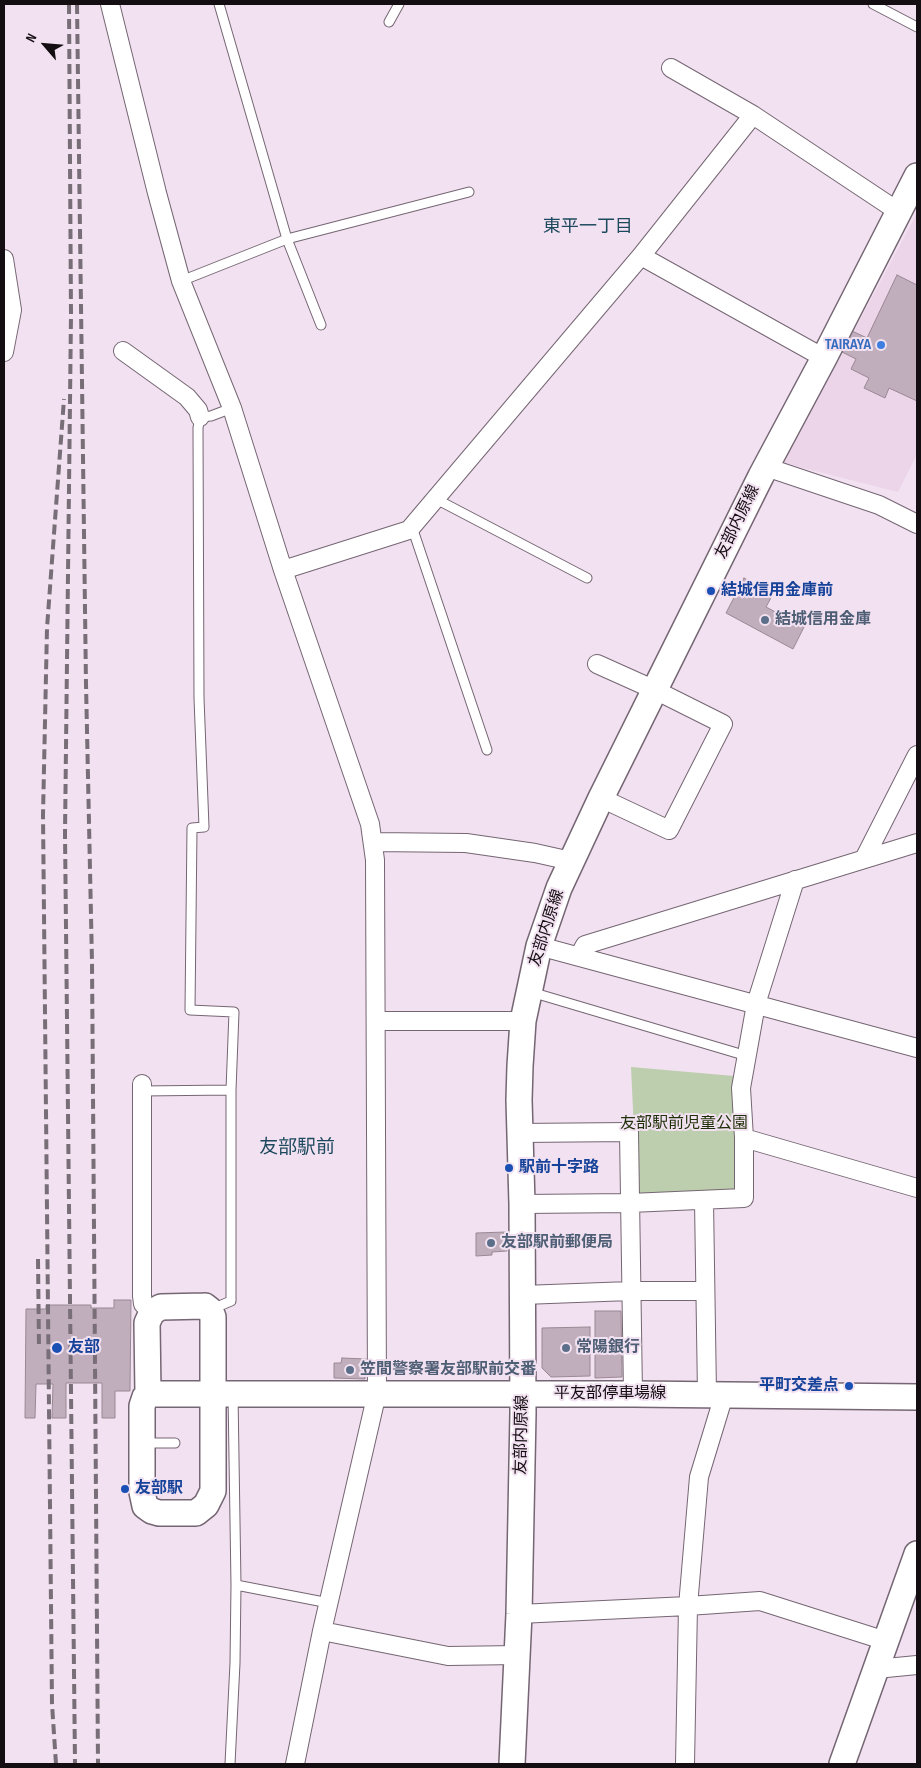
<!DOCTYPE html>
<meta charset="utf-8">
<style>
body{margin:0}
#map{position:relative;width:921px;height:1768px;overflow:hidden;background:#f2e1f0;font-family:"Sofia Sans Condensed",sans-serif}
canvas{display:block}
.frame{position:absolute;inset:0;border:5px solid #140e13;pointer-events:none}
.north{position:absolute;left:20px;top:20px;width:50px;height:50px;-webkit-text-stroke:4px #f2e1f0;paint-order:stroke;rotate:297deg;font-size:14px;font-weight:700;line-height:20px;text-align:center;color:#140e13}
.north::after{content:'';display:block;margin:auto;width:18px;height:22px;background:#140e13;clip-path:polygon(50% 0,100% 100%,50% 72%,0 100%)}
</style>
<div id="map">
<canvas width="921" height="1768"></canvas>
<div class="frame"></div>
<div class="north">N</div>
</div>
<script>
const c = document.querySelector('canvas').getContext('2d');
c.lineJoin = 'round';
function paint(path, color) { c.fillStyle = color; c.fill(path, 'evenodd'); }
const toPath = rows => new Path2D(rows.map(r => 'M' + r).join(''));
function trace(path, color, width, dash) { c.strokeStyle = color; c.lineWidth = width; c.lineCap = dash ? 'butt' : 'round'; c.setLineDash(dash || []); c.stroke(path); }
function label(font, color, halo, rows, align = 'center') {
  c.font = font + ' "Sofia Sans Condensed","Noto Sans JP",sans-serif'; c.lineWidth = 4; c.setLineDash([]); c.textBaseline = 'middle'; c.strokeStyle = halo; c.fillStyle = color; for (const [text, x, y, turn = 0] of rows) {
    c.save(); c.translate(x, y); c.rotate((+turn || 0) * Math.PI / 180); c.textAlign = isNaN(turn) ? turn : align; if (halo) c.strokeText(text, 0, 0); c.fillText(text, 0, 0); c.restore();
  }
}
paint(toPath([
 [917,213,917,454,898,492,784,463]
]), '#ecd4e9');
paint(toPath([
 [631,1067,734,1076,735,1191,637,1195]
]), '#bccead');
const building = toPath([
 [897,275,917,285,917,401,889,388,885,398,864,388,869,378,851,369,856,359,842,352,852,331,867,338,897,275],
 [744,578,773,594,766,607,804,627,793,649,726,613,744,578],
 [506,1232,507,1251,492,1252,492,1255,476,1256,476,1233,506,1232],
 [114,1300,131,1300,130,1391,115,1391,115,1418,102,1418,102,1383,66,1383,66,1418,52,1418,53,1384,36,1384,35,1418,25,1418,26,1309,46,1309,46,1305,91,1305,91,1308,114,1308,114,1300],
 [595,1311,621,1311,622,1377,595,1378,595,1311],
 [590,1327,590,1376,551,1377,542,1368,542,1328,590,1327],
 [342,1358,366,1359,365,1379,334,1378,334,1363,341,1363,342,1358]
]);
paint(building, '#c1aebc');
trace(building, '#998894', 1);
const lane = toPath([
 [219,4,287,239,321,325],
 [873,4,917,27],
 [389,22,399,4],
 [181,281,287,239,469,192],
 [436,499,587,578],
 [412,527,487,750],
 [531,992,747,1056],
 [231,1090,234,1012,190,1010,192,828,204,827,199,698,198,428,200,417,211,416,232,408],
 [141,1091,231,1090,231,1301,212,1309],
 [144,1443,175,1443],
 [236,1585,329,1603],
 [230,1764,235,1663,236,1585,233,1394]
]);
const street = toPath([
 [110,4,157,193,181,281,232,408,283,570,370,824,375,860,377,1393,322,1631,295,1764],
 [671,68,753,115,899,212],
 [641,256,824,358],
 [4,259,12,310,4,352],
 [123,351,187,397,198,410,200,417],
 [766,467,879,505,917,524],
 [283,570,409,530,641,256,753,115],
 [597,664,655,690,723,724,669,830,601,798],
 [373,842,466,843,535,853,571,861],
 [864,859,917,755],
 [539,946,917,1048],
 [579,956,585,945,917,843],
 [376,1021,523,1021],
 [142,1084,142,1296,143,1304,152,1312],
 [519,1133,629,1132,633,1394],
 [744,1138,917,1188],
 [704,1201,707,1394],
 [522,1204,630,1203,744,1198,744,1138,741,1088,756,1004,795,880],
 [523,1295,630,1291,705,1291],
 [519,1614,688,1606,760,1601,886,1641],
 [322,1631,448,1656,518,1655],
 [876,1669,917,1665],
 [685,1764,688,1606,699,1477,724,1395]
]);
const secondary = toPath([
 [205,1306,210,1310,213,1317,213,1491,206,1505,196,1513,159,1513,152,1511,145,1506,142,1492,142,1406,145,1397,148,1394,147,1323,152,1312,161,1307,205,1306],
 [148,1394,633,1394,917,1397],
 [512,1764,519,1614,523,1413,522,1204,519,1100,520,1066,523,1021,539,946,559,888,601,798,761,476,824,358,917,176],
 [842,1764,917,1554]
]);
trace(lane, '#756673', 11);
trace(street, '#756673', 20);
trace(secondary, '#756673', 28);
trace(lane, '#fff', 9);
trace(street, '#fff', 18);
trace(secondary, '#fff', 25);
trace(toPath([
 [69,4,71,315,65,834,75,1764],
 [77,4,86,684,92,962,98,1764],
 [38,1259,39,1348],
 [56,1764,52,1704,43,815,47,628,64,399]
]), '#786e77', 4, [10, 5]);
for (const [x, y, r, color] of [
 [881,345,5,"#3f7fe0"],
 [711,591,5,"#1a4fb4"],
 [765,620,5,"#5c6f8a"],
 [509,1168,5,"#1a4fb4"],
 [491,1243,5,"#5c6f8a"],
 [57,1348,6,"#1a4fb4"],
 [566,1348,5,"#5c6f8a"],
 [350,1370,5,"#5c6f8a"],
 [849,1386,5,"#1a4fb4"],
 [125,1489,5,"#1a4fb4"]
]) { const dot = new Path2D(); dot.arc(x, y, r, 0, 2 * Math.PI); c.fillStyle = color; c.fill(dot); trace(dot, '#f2e1f0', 2); }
label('bold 16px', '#366cbe', '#f2e1f0', [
 ["TAIRAYA",871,345]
], 'right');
label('16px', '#140e13', '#f2e1f0', [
 ["友部内原線",738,522,-64],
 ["友部内原線",547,928,-72],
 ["平友部停車場線",610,1394],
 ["友部内原線",522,1435,-89]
]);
label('bold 16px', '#164399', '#f2e1f0', [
 ["結城信用金庫前",721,591],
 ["駅前十字路",519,1168],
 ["友部",68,1348],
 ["平町交差点",839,1386,"right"],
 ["友部駅",135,1489]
], 'left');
label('bold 16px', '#4e5e75', '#f2e1f0', [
 ["結城信用金庫",775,620],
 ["友部駅前郵便局",501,1243],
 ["常陽銀行",576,1348],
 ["笠間警察署友部駅前交番",360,1370]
], 'left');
label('16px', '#1e3008', '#f2e1f0', [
 ["友部駅前児童公園",684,1124]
]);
label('18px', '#1d495e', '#f2e1f0', [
 ["東平一丁目",588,227]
]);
label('19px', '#1d495e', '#f2e1f0', [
 ["友部駅前",297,1148]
]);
</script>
